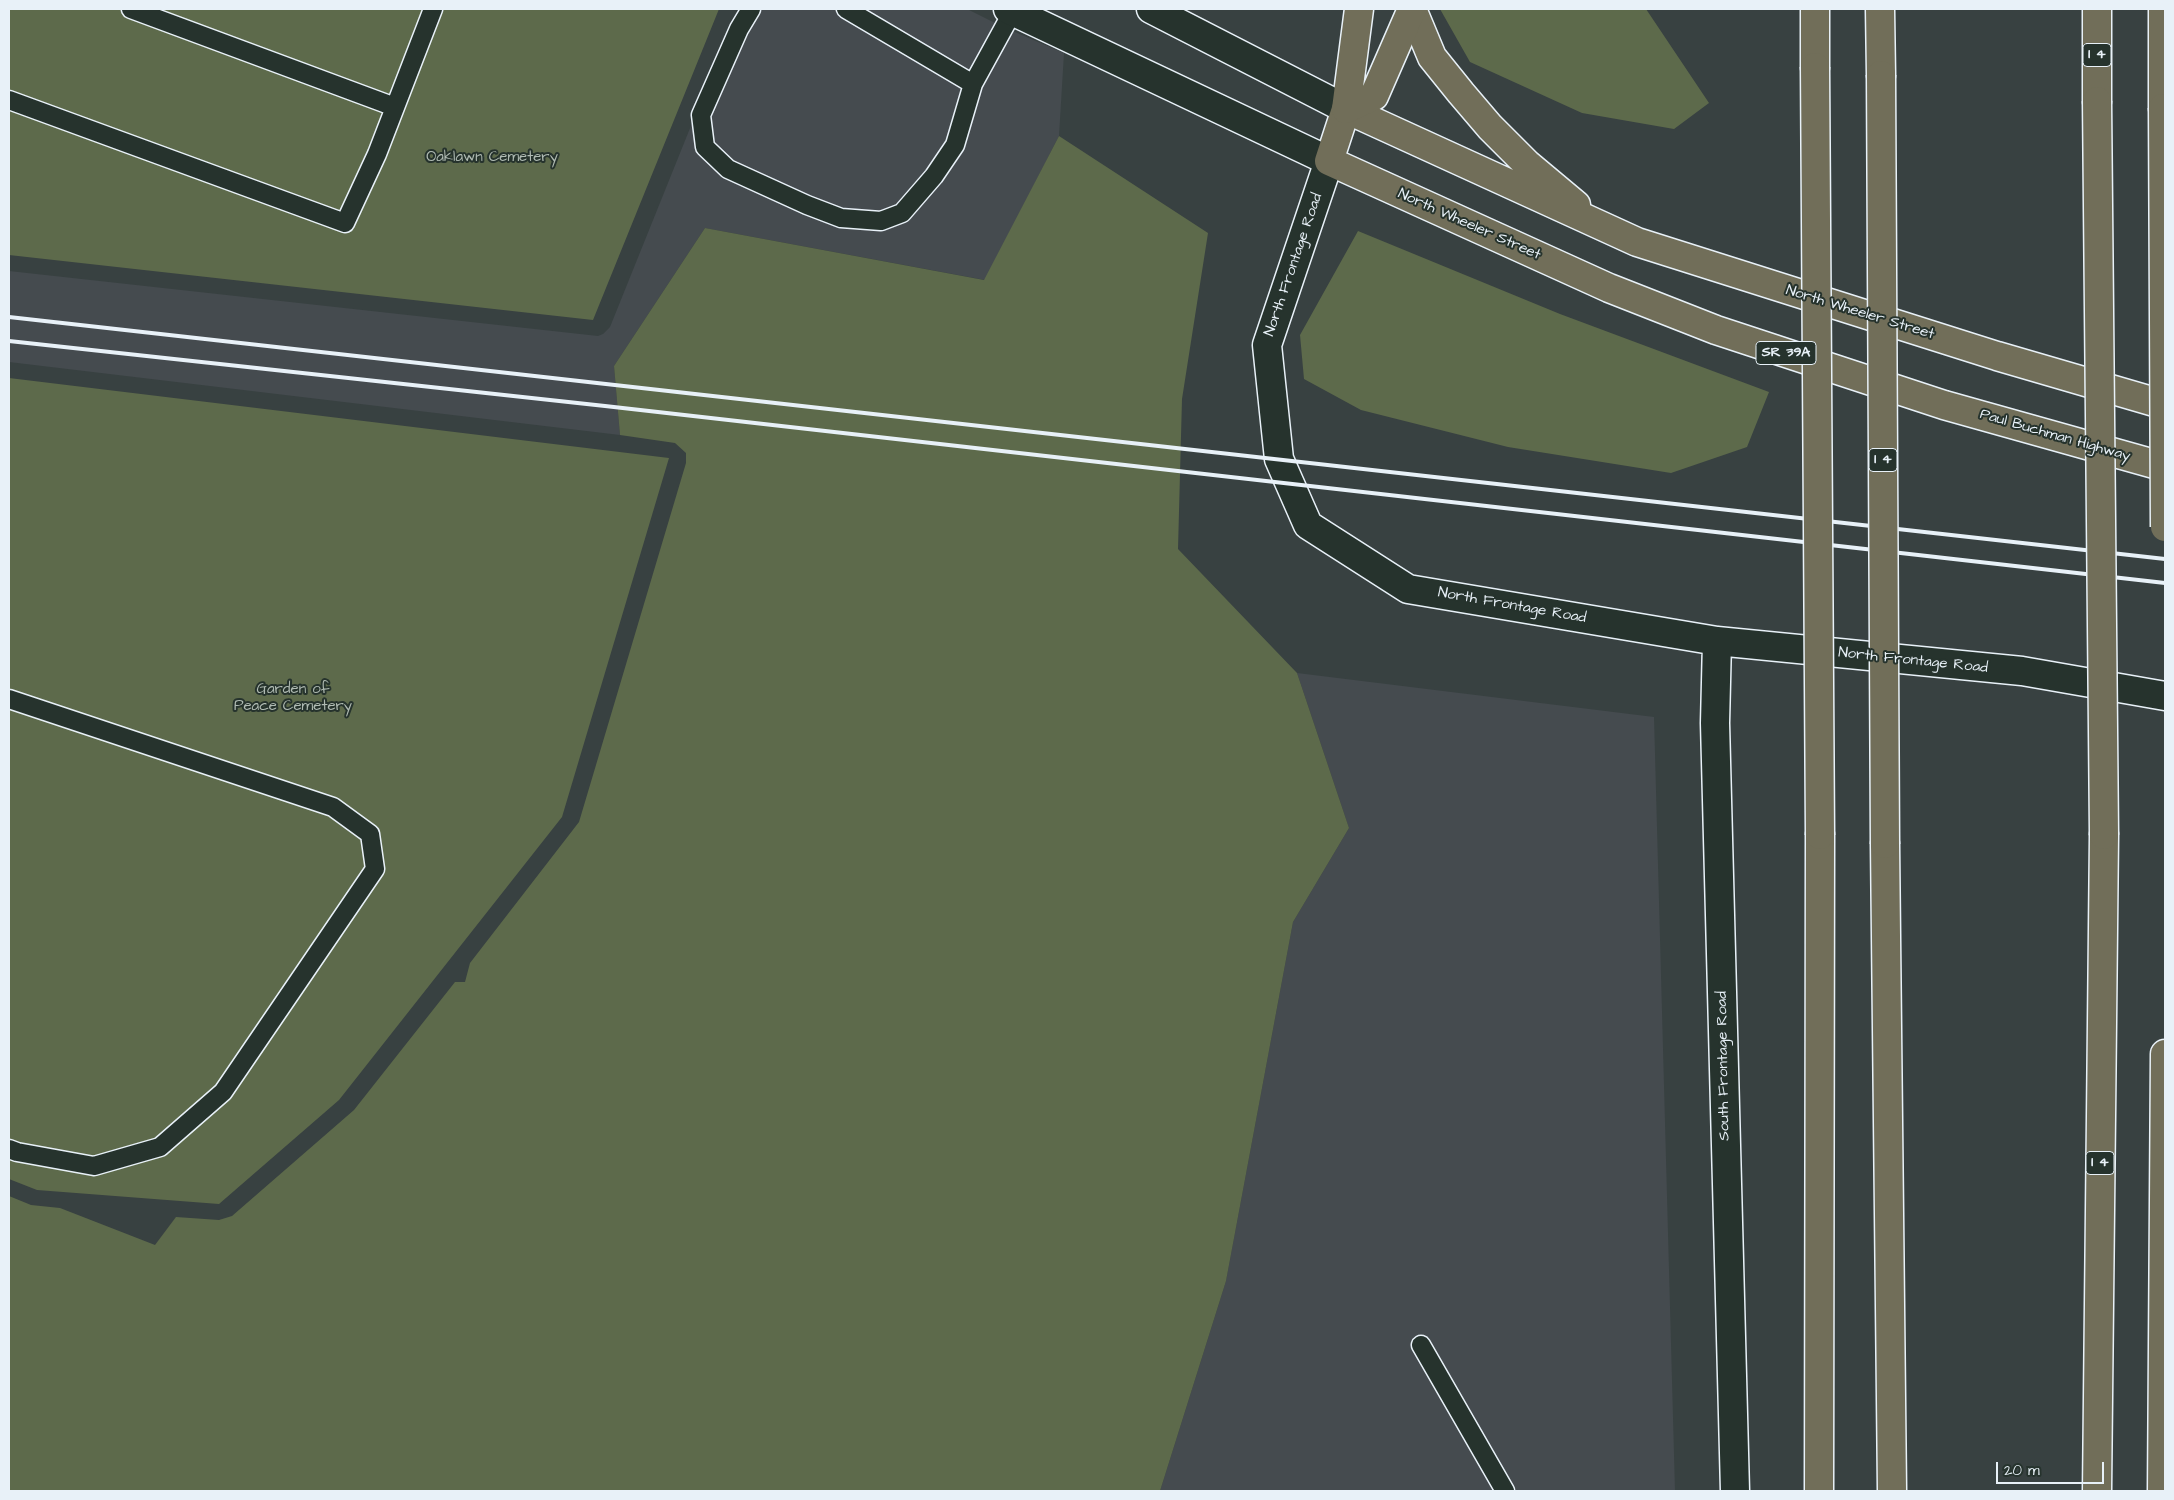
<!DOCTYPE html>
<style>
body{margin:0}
#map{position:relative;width:2174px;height:1500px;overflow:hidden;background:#384141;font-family:"Architects Daughter",sans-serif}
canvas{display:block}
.frame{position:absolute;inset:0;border:10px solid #e8f1f8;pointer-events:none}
.scale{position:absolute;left:1996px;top:1462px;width:108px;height:22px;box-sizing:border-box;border:2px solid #e8f1f8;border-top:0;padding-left:6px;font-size:15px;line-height:18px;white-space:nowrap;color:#e8f1f8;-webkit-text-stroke:4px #26332d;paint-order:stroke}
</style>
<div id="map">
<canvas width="2174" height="1500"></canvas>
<div class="frame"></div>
<div class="scale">20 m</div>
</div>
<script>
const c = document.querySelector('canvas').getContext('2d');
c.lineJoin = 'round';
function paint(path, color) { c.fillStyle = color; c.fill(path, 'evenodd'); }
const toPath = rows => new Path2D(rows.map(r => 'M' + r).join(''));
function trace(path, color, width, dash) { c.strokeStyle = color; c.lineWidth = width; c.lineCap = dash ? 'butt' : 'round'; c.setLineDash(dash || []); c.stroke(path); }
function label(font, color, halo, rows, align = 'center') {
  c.font = font + ' "Architects Daughter",sans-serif'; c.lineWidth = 4; c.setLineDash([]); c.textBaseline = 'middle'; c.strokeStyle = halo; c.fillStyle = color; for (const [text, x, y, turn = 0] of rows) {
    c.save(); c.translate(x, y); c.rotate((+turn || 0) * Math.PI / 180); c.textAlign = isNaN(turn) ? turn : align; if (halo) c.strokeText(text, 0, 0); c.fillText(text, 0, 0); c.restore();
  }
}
paint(toPath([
 [738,9,967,9,1003,27,1064,53,1059,136,985,280,705,228,614,366,620,435,9,362,9,271,598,336,603,334,610,327],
 [1297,673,1654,717,1675,1491,1160,1491,1226,1281,1293,922,1349,828]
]), '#454b4f');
paint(toPath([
 [9,9,719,9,593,320,9,255],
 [1440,9,1646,9,1709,103,1674,129,1582,113,1470,62],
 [1059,136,1208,233,1182,399,1178,549,1297,673,1349,828,1293,922,1226,1281,1160,1491,9,1491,9,1196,31,1205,60,1208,155,1245,176,1217,219,1220,232,1216,354,1110,455,982,465,982,470,963,579,822,686,463,686,453,675,443,620,435,614,366,705,228,984,280],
 [1358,231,1560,314,1769,392,1747,447,1671,473,1508,447,1361,410,1304,379,1300,335],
 [9,378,669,458,562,817,339,1100,219,1204,37,1190,9,1179]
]), '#5d6a4b');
const service = toPath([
 [131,9,395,107],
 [751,9,739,29,701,115,705,147,728,169,807,205,841,218,881,221,902,213,934,176,955,145,973,84,1013,11],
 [846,9,973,84],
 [9,100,345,223,377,154,433,9],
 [9,699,333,807,370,834,375,869,223,1092,160,1147,94,1166,17,1152,9,1149],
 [1421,1345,1505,1491]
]);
const tertiary = toPath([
 [1329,161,1267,345,1279,459,1308,525,1408,589,1717,641,2022,671,2165,696],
 [1717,641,1715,723,1735,1491]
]);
const secondary = toPath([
 [1008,9,1329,161],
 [1151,9,1346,109]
]);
const primary = toPath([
 [1412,9,1432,57,1461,93,1490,127,1527,164,1576,205],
 [2165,405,1997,356,1637,242,1346,109,1329,161,1609,288,1716,330,1944,405,2165,467]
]);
const motorway = toPath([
 [1815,9,1815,67],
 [1880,9,1881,75],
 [2097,9,2097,101],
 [2163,9,2163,108],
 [1346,109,1374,96,1412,9],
 [1346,109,1359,9],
 [1885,844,1892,1491],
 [1819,1491,1820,835],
 [2097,1491,2104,835],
 [2162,1491,2165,1054]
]);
trace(service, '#e8f1f8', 21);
trace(tertiary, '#e8f1f8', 31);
trace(secondary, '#e8f1f8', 31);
trace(primary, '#e8f1f8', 31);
trace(motorway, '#e8f1f8', 31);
trace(service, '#26332d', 18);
trace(tertiary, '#26332d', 28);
trace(secondary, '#26332d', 28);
trace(primary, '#716e59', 28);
trace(motorway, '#716e59', 28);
trace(toPath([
 [9,317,2165,559],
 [9,341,605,406,2165,583]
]), '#e8f1f8', 4);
const motorwayBridge = toPath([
 [1815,67,1820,835],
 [1881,75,1885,844],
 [2097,101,2104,835],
 [2163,108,2165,527]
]);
trace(motorwayBridge, '#e8f1f8', 31, []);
trace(motorwayBridge, '#716e59', 28);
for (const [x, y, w] of [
 [2097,55,28],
 [1786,353,60],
 [1883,460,28],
 [2100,1163,28]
]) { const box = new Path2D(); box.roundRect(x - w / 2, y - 11.5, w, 23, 4); c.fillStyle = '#26332d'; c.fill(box); trace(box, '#e8f1f8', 1); }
label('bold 14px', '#e8f1f8', null, [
 ["I 4",2097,55],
 ["SR 39A",1786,353],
 ["I 4",1883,460],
 ["I 4",2100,1163]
]);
label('15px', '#b0bbb3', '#26332d', [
 ["Oaklawn Cemetery",492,158],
 ["Garden of",293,690],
 ["Peace Cemetery",293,707]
]);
label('15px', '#e8f1f8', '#26332d', [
 ["North Wheeler Street",1469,225,24],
 ["North Frontage Road",1294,265,-71],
 ["North Wheeler Street",1860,313,17],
 ["Paul Buchman Highway",2055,436,16],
 ["North Frontage Road",1512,606,10],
 ["North Frontage Road",1913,661,6],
 ["South Frontage Road",1724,1066,-91]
]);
</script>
